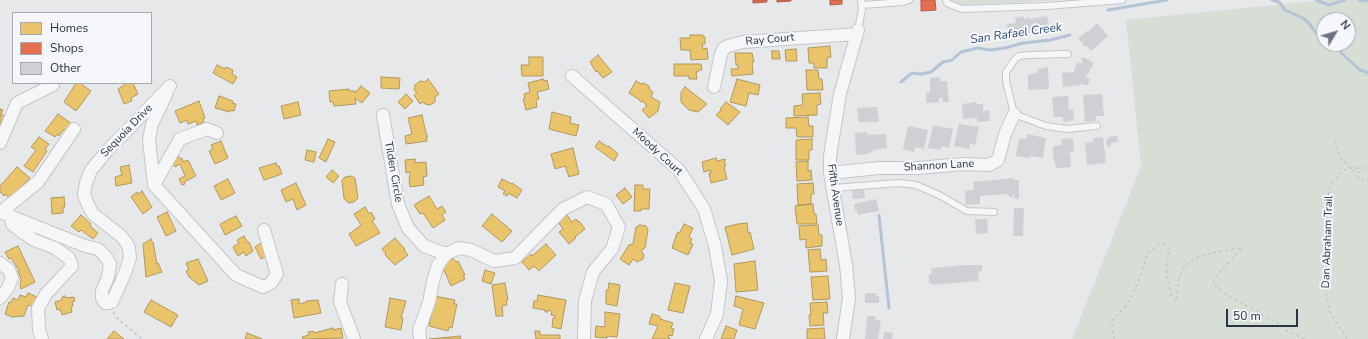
<!DOCTYPE html>
<style>
body{margin:0}
#map{position:relative;width:1368px;height:339px;overflow:hidden;background:#e6e8ea;font-family:"Nunito Sans",sans-serif}
canvas{display:block}
.legend{position:absolute;left:12px;top:12px;width:140px;height:72px;box-sizing:border-box;background:#f4f6f9;border:1px solid #a4a8b1;margin:0;padding:5px 7px;list-style:none;font-size:12px;color:#2b3445}
.legend li{display:flex;align-items:center;gap:8px;height:20px}
.legend b{width:20px;border:1px solid #a4a8b1}
.north{position:absolute;left:1316px;top:12px;width:40px;height:40px;box-sizing:border-box;background:#f4f6f9;border:1px solid #a4a8b1;border-radius:50%;rotate:52deg;font-size:11px;font-weight:700;line-height:16px;text-align:center;color:#2b3445}
.north::after{content:'';display:block;margin:auto;width:14px;height:18px;background:#6c737f;clip-path:polygon(50% 0,100% 100%,50% 72%,0 100%)}
.scale{position:absolute;left:1226px;top:309px;width:72px;height:18px;box-sizing:border-box;border:2px solid #2b3445;border-top:0;padding-left:5px;font-size:12px;line-height:14px;white-space:nowrap;color:#2b3445;-webkit-text-stroke:3px #f4f6f9;paint-order:stroke}
</style>
<div id="map">
<canvas width="1368" height="339"></canvas>
<ul class="legend">
<li><b style="height:11px;background:#e9c46a"></b>Homes</li>
<li><b style="height:11px;background:#e76f51"></b>Shops</li>
<li><b style="height:11px;background:#ced0d3"></b>Other</li>
</ul>
<div class="north">N</div>
<div class="scale">50 m</div>
</div>
<script>
const c = document.querySelector('canvas').getContext('2d');
c.lineJoin = 'round';
function paint(path, color) { c.fillStyle = color; c.fill(path, 'evenodd'); }
const toPath = rows => new Path2D(rows.map(r => 'M' + r).join(''));
function trace(path, color, width, dash) { c.strokeStyle = color; c.lineWidth = width; c.lineCap = dash ? 'butt' : 'round'; c.setLineDash(dash || []); c.stroke(path); }
function label(font, color, halo, rows, align = 'center') {
  c.font = font + ' "Nunito Sans",sans-serif'; c.lineWidth = 4; c.setLineDash([]); c.textBaseline = 'middle'; c.strokeStyle = halo; c.fillStyle = color; for (const [text, x, y, turn = 0] of rows) {
    c.save(); c.translate(x, y); c.rotate((+turn || 0) * Math.PI / 180); c.textAlign = isNaN(turn) ? turn : align; if (halo) c.strokeText(text, 0, 0); c.fillText(text, 0, 0); c.restore();
  }
}
paint(toPath([
 [951,0,1064,0,959,5],
 [1324,0,1368,0,1368,339,1072,339,1141,167,1126,20],
 [1324,20,1348,20,1348,44,1324,44]
]), '#d6ded6');
const homes = toPath([
 [690,35,703,35,703,37,705,37,705,44,702,44,703,49,707,48,708,59,691,60,690,50,681,50,680,38,690,38,690,35],
 [830,46,831,57,827,58,827,68,814,68,814,63,809,63,808,48,830,46],
 [796,49,797,61,786,61,785,50,796,49],
 [772,51,779,51,780,59,772,59,772,51],
 [735,53,752,53,754,62,752,62,753,74,732,76,731,69,738,69,738,65,736,65,735,53],
 [598,55,612,72,603,78,597,71,596,72,590,62,598,55],
 [529,57,543,57,543,76,522,76,521,65,529,65,529,57],
 [674,64,701,64,702,70,698,70,698,72,696,72,697,79,689,79,689,76,674,76,674,64],
 [217,65,225,69,226,67,233,70,232,74,237,77,233,84,213,73,217,65],
 [806,70,818,70,819,79,822,79,823,90,807,90,806,70],
 [381,77,400,78,399,89,381,88,381,77],
 [428,79,439,94,435,97,435,102,430,105,425,104,423,102,420,104,414,95,417,93,414,90,415,85,420,81,425,82,428,79],
 [543,79,544,81,547,80,549,89,537,92,539,99,536,100,537,107,526,110,523,99,525,99,524,94,530,92,528,83,543,79],
 [737,79,760,85,758,95,749,93,746,106,730,102,737,79],
 [636,81,641,84,644,83,649,86,649,89,653,92,651,97,660,102,658,111,649,118,642,110,647,106,643,101,641,102,638,99,629,93,636,81],
 [76,83,80,83,91,91,76,111,64,102,76,83],
 [127,83,133,83,138,94,131,98,132,101,124,104,118,89,127,83],
 [361,86,370,93,362,103,355,98,356,104,334,106,333,102,330,102,329,91,349,89,349,91,355,91,355,93,361,86],
 [685,87,707,104,698,112,689,110,681,102,681,92,685,87],
 [820,93,821,104,817,105,817,115,794,116,794,106,803,105,802,94,820,93],
 [406,94,413,101,405,109,398,102,406,94],
 [219,96,233,101,232,103,236,104,234,111,231,110,230,112,215,108,219,96],
 [199,101,205,118,203,119,204,122,197,125,196,121,188,124,187,120,180,123,175,111,199,101],
 [298,102,301,115,284,119,281,106,298,102],
 [726,102,740,112,728,125,716,115,720,111,722,110,720,109,726,102],
 [0,109,3,110,1,115,9,117,6,126,0,124,0,109],
 [552,112,571,117,570,123,579,125,576,136,549,129,552,112],
 [58,114,72,124,66,132,63,130,59,136,57,134,55,137,45,131,58,114],
 [422,115,426,133,428,137,426,137,427,141,406,144,405,136,412,134,408,118,422,115],
 [808,117,809,126,813,126,813,137,797,137,796,128,786,128,786,118,808,117],
 [39,137,49,144,45,149,47,151,33,172,24,166,36,150,31,147,39,137],
 [328,139,335,142,326,162,319,158,328,139],
 [812,139,812,150,809,150,809,160,796,160,796,140,812,139],
 [221,141,228,158,215,164,209,151,213,149,211,145,221,141],
 [599,141,608,147,609,146,618,154,614,161,595,147,599,141],
 [573,148,579,174,569,177,565,166,555,169,551,154,573,148],
 [307,150,316,152,314,162,305,160,307,150],
 [178,155,180,159,182,158,183,162,188,160,196,176,184,182,185,184,182,185,179,179,185,176,180,164,175,167,171,158,178,155],
 [716,158,717,161,725,159,725,161,724,161,726,166,724,167,727,179,711,183,709,173,711,173,711,170,704,172,702,162,716,158],
 [415,159,415,163,426,162,427,176,423,177,424,185,410,187,409,177,410,177,410,172,406,173,405,160,415,159],
 [808,161,808,171,811,170,812,180,797,181,796,162,808,161],
 [276,163,277,166,279,166,282,174,264,180,259,168,276,163],
 [129,165,132,183,116,186,115,177,122,175,120,167,129,165],
 [17,167,30,178,10,199,5,194,4,196,0,192,0,186,17,167],
 [332,170,339,176,333,183,326,177,332,170],
 [351,176,355,178,358,198,354,202,349,203,344,199,342,180,345,177,351,176],
 [228,179,235,193,221,200,214,186,228,179],
 [502,179,512,184,512,183,522,190,517,198,508,193,507,196,503,194,505,191,498,187,502,179],
 [296,183,306,205,297,210,293,199,286,202,281,190,296,183],
 [813,183,814,194,811,194,811,204,798,205,797,184,813,183],
 [635,185,643,185,643,189,650,189,649,209,641,209,641,211,634,211,635,185],
 [625,188,632,197,623,204,616,195,625,188],
 [142,191,152,207,143,214,131,197,137,192,138,194,142,191],
 [429,196,437,209,442,206,446,212,442,215,445,220,433,228,423,213,420,214,414,205,429,196],
 [64,197,65,207,63,207,63,213,52,214,51,198,64,197],
 [813,204,814,214,816,214,817,224,797,224,795,206,813,204],
 [365,207,369,214,371,212,375,219,372,221,380,233,356,246,349,234,361,225,354,214,365,207],
 [167,212,176,231,166,236,157,217,167,212],
 [492,214,512,231,502,242,482,226,492,214],
 [81,215,91,224,90,226,98,233,93,239,81,230,79,232,71,226,81,215],
 [567,215,572,222,576,219,578,222,579,221,585,229,575,237,576,238,569,244,559,232,563,229,558,222,567,215],
 [236,216,242,226,225,235,220,224,236,216],
 [747,223,748,233,750,232,754,249,732,255,725,227,738,224,747,223],
 [684,224,693,228,689,237,692,239,690,243,693,244,688,255,672,248,677,233,680,232,684,224],
 [640,225,646,226,648,230,645,248,641,250,644,255,643,259,637,262,633,259,629,265,620,259,629,245,633,244,636,227,640,225],
 [818,225,819,235,822,235,822,246,806,248,806,239,800,240,799,226,818,225],
 [244,236,248,243,249,242,253,251,246,256,244,252,238,256,233,247,239,243,237,240,244,236],
 [395,238,405,249,404,250,408,255,395,265,385,255,386,254,382,249,395,238],
 [151,239,152,242,153,242,157,264,158,263,162,272,146,277,143,244,151,239],
 [261,243,268,255,261,259,255,247,261,243],
 [546,244,556,255,539,271,534,266,529,270,522,262,531,254,532,256,546,244],
 [18,246,35,282,21,289,20,286,21,279,18,271,19,271,11,258,9,259,5,252,18,246],
 [820,249,821,260,826,259,827,271,810,272,808,250,820,249],
 [453,258,456,262,458,261,465,275,463,275,465,279,451,286,444,270,443,271,440,265,453,258],
 [198,259,208,281,199,285,189,277,186,271,189,270,186,263,198,259],
 [755,261,758,290,736,292,734,264,755,261],
 [485,270,495,273,491,284,482,281,485,270],
 [828,276,830,299,813,300,811,277,828,276],
 [505,283,508,300,506,300,507,305,502,306,503,316,496,316,492,285,505,283],
 [609,283,620,285,617,306,606,304,606,290,608,290,609,283],
 [675,283,690,286,683,313,668,310,675,283],
 [28,293,37,297,33,307,28,305,24,316,12,317,5,314,9,302,11,303,13,298,18,300,20,295,26,297,28,293],
 [538,295,566,300,561,329,552,327,553,318,555,318,555,316,551,315,552,311,548,310,548,312,545,312,545,310,533,308,534,301,537,301,538,295],
 [65,296,66,298,74,297,75,301,72,302,73,306,71,307,72,312,62,315,60,309,57,310,55,302,62,300,62,297,65,296],
 [435,296,455,300,454,304,457,304,452,328,449,327,448,331,429,326,435,296],
 [736,296,764,303,755,329,739,325,743,309,734,306,736,296],
 [390,298,406,301,401,318,403,318,401,330,385,327,390,298],
 [299,299,299,304,307,302,306,301,318,300,321,313,294,318,291,300,299,299],
 [151,300,178,315,171,327,144,312,151,300],
 [827,302,828,313,823,313,824,325,810,326,809,315,811,315,810,303,827,302],
 [605,312,620,314,617,337,607,336,607,338,595,337,596,326,605,327,605,312],
 [652,314,659,316,661,318,660,319,673,323,671,328,674,329,672,336,669,335,668,337,670,338,670,339,652,339,658,326,649,324,652,314],
 [726,326,737,330,734,339,721,339,726,326],
 [333,328,333,330,341,328,343,338,303,339,302,337,309,335,308,332,313,331,314,333,333,328],
 [824,328,825,339,807,339,807,329,824,328],
 [114,331,124,339,107,339,114,331],
 [535,331,540,331,540,335,560,335,560,339,536,339,535,331],
 [247,333,262,339,245,339,247,333],
 [460,336,461,339,429,339,460,336]
]);
paint(homes, '#e9c46a');
trace(homes, '#b0995f', 1);
const shops = toPath([
 [753,0,767,0,767,2,753,3,753,0],
 [777,0,791,0,791,1,777,2,777,0],
 [830,0,842,0,842,4,830,5,830,0],
 [921,0,935,0,936,10,921,11,921,0]
]);
paint(shops, '#e76f51');
trace(shops, '#af5d4d', 1);
trace(toPath([
 [1272,0,1279,2,1285,10,1303,18,1309,23,1315,32,1324,34],
 [1316,0,1329,5,1345,0],
 [1359,0,1368,1],
 [1108,10,1167,0],
 [1339,44,1341,53,1360,70,1366,72,1368,74],
 [901,82,912,73,921,74,931,72,943,62,952,60,961,52,977,48,990,50,1005,48,1023,43,1050,40,1070,35],
 [879,215,889,308]
]), '#b4c4d5', 3);
paint(toPath([
 [1023,16,1024,19,1030,17,1030,19,1047,16,1050,30,1024,35,1024,33,1009,36,1007,24,1016,23,1015,18],
 [1097,23,1108,36,1091,51,1087,46,1085,47,1078,38,1087,31,1088,32],
 [1082,58,1085,58,1094,63,1086,77,1090,79,1087,86,1081,83,1080,85,1063,87,1062,73,1074,72,1077,62,1081,64,1083,61,1081,60],
 [1048,67,1049,89,1028,90,1028,75,1038,72,1037,69],
 [940,77,940,81,947,81,949,102,943,102,942,98,939,98,939,102,926,103,926,93,930,92,930,78],
 [1102,94,1104,116,1096,116,1096,121,1085,122,1083,95],
 [1068,96,1069,110,1073,109,1074,120,1063,122,1063,117,1054,117,1052,97],
 [976,102,977,104,983,104,983,111,989,110,990,121,977,122,977,118,963,119,962,104],
 [877,107,879,122,859,122,857,108],
 [959,124,979,127,975,145,970,144,969,149,954,146],
 [933,125,953,129,949,148,941,146,941,150,928,148],
 [908,126,928,130,924,149,915,147,914,152,903,149],
 [867,132,867,135,886,134,887,148,873,150,873,152,869,153,869,154,857,155,857,154,856,154,855,133],
 [1027,134,1046,138,1043,158,1030,156,1029,158,1016,156,1019,138,1026,139],
 [1117,136,1118,142,1111,143,1111,146,1107,147,1106,140,1108,140,1108,137],
 [1103,137,1106,163,1087,165,1085,143,1093,142,1093,138],
 [1073,138,1074,151,1070,152,1071,167,1056,168,1053,155,1053,146,1062,145,1061,139],
 [1013,178,1014,180,1019,180,1019,199,1014,198,1014,194,1013,194,1013,197,1009,197,1008,194,980,196,980,204,966,205,965,191,974,190,973,182],
 [864,189,865,198,853,199,852,190],
 [876,199,879,211,858,215,857,211,855,211,854,204],
 [1014,208,1024,208,1023,236,1013,236],
 [975,219,987,219,988,233,976,234],
 [967,265,982,265,982,271,978,272,979,281,932,285,932,283,929,283,929,274,932,274,931,268],
 [865,293,877,293,876,296,879,296,879,303,865,303],
 [867,316,876,316,875,320,881,321,878,339,865,339],
 [884,332,893,333,892,339,883,339]
]), '#ced0d3');
const service = toPath([
 [946,0,947,3,962,9,1047,6,1122,0],
 [862,5,903,2,909,0],
 [858,30,862,9,861,0],
 [1068,54,1029,55,1019,56,1016,58,1006,72,1006,81,1014,114,1046,126,1067,129,1097,126],
 [833,188,899,183,916,185,939,195,967,211,994,212]
]);
const minor = toPath([
 [572,76,679,170,704,209,715,246,721,281,717,314,706,339],
 [714,87,721,54,724,48,728,46,743,42,857,34],
 [166,95,152,124,149,140,154,185,236,275,263,287,271,283,277,274,264,230],
 [383,115,398,204,408,228,424,246,446,254],
 [0,143,17,103,53,85],
 [830,173,879,168,918,168,963,164,989,165,998,160,1005,134,1014,114],
 [154,185,180,139,207,129,217,133],
 [0,212,85,246,98,249,105,256,110,264,108,277,102,291,102,298,105,303,108,303,112,302,125,273,130,258,129,248,126,242,121,236,93,214,88,205,84,195,86,183,91,170,107,151,170,86],
 [1,212,38,182,74,129],
 [11,216,12,224,21,231,34,240,55,248,69,258,72,266,46,294,38,308,39,330,42,339],
 [0,263,9,270,12,278,8,288,0,298],
 [342,284,340,302,354,339],
 [420,339,419,330,429,302,433,281,438,265,446,254,459,248,471,250,494,261,515,258,563,209,587,197,606,204,619,227,612,249,593,272,585,301,584,339],
 [843,339,849,298,846,265,830,173,830,156,840,94,858,30]
]);
trace(service, '#c4c6c8', 8);
trace(minor, '#c4c6c8', 14);
trace(toPath([
 [1335,140,1340,157,1352,170,1360,172,1358,179,1368,181],
 [113,312,117,318,142,339],
 [1114,339,1112,325,1113,320,1127,304,1132,295,1141,276,1147,254,1159,244,1162,243,1167,245,1169,249,1166,273,1171,295,1176,301,1179,279,1182,271,1187,264,1200,256,1216,252,1242,248,1217,275,1214,279,1214,285,1227,295,1281,325,1287,331,1305,339],
 [1347,339,1330,312,1326,292,1329,258,1327,236,1327,199,1331,184,1344,170,1351,168,1368,168]
]), '#c5c6ca', 1.5, [3, 3]);
trace(service, '#f5f6f7', 6);
trace(minor, '#f5f6f7', 12);
label('11px', '#2b3445', '#f4f6f9', [
 ["Ray Court",770,40,-5],
 ["Sequoia Drive",127,131,-46],
 ["Moody Court",657,152,43],
 ["Shannon Lane",939,166,-3],
 ["Tilden Circle",393,172,80],
 ["Fifth Avenue",835,195,82],
 ["Dan Abraham Trail",1328,242,-88]
]);
label('italic 12px', '#34527a', '#f4f6f9', [
 ["San Rafael Creek",1016,34,-8]
]);
</script>
